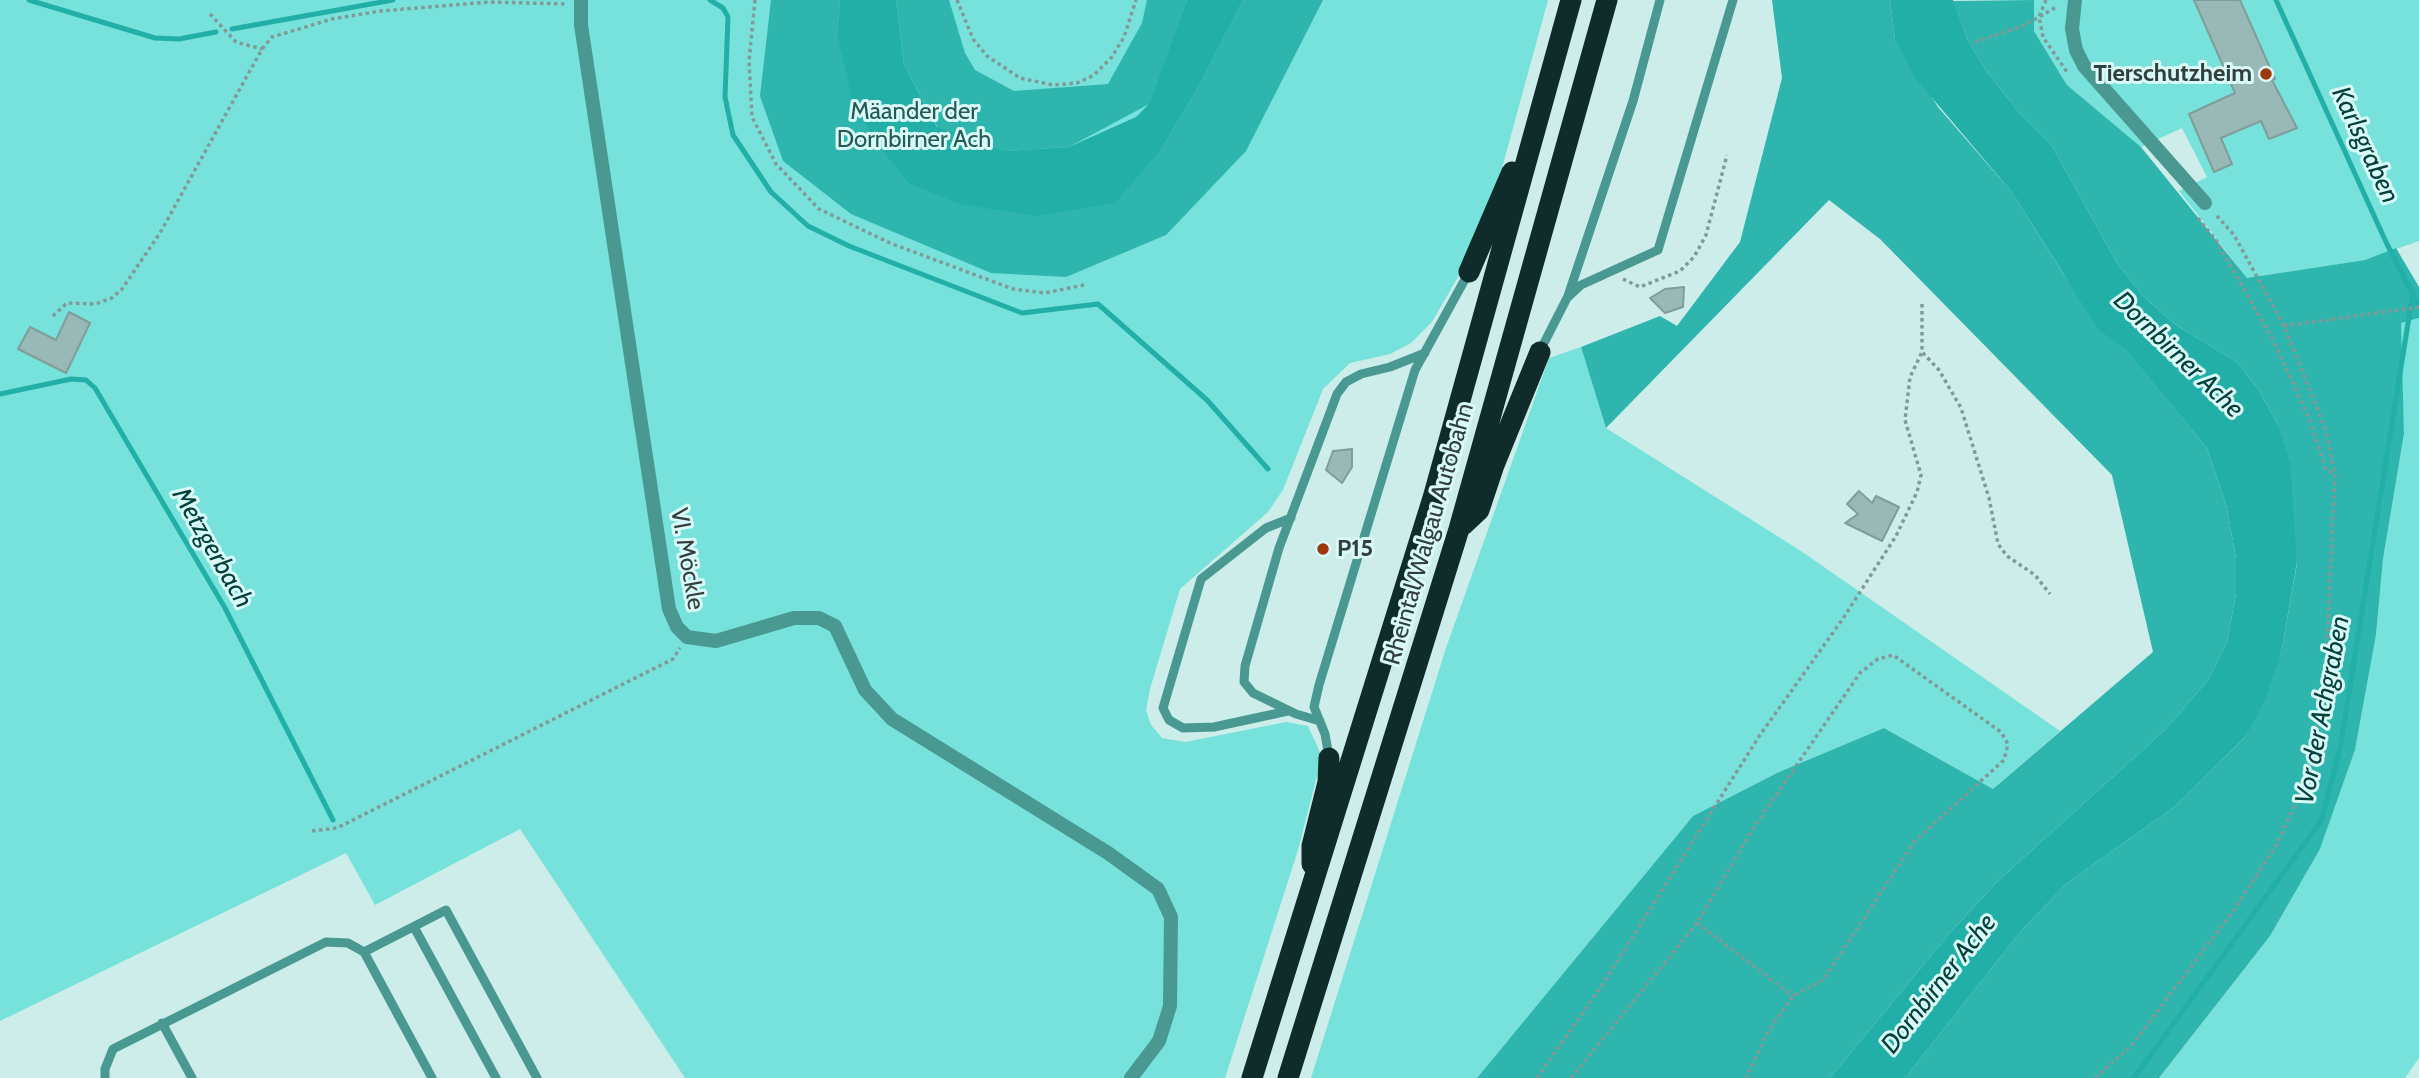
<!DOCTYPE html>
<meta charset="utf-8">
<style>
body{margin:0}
canvas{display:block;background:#ccede9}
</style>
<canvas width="2419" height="1078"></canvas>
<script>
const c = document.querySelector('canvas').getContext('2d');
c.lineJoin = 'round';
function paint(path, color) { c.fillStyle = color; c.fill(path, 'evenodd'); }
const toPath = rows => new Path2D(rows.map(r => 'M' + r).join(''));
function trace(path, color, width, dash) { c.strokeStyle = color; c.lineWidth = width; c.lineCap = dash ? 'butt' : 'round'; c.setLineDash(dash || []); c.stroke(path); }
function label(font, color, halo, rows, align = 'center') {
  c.font = font + ' Cabin,sans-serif'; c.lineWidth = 6; c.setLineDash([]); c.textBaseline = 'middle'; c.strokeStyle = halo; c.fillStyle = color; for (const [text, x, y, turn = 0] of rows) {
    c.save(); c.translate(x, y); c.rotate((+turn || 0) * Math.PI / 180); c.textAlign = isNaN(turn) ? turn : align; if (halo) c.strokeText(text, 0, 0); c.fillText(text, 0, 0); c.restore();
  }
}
paint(toPath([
 [0,0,1548,0,1496,190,1458,277,1432,322,1411,343,1390,354,1350,363,1323,389,1283,490,1268,512,1180,589,1150,689,1146,710,1151,725,1162,738,1185,742,1286,722,1308,726,1322,757,1298,850,1225,1078,685,1078,520,829,375,905,346,853,0,1021],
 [2034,0,2419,0,2419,241,2365,260,2247,278,2179,191,2207,177,2182,128,2141,147,2067,85,2034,31],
 [2419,318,2419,1058,2405,1078,2159,1078,2270,936,2320,849,2355,750,2376,635,2383,559,2404,434,2400,323],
 [1581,347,1606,428,1801,551,2060,731,1993,789,1884,728,1779,772,1693,816,1477,1078,1311,1078,1446,648,1549,358]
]), '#76e2db');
paint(toPath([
 [771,0,840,0,837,36,909,183,1162,148,1201,82,1243,0,1323,0,1246,151,1166,235,1066,277,991,273,851,214,783,161,760,96],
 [896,0,949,0,965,53,975,70,1014,91,1108,84,1142,23,1147,0,1187,0,1151,103,1069,147,1006,151,938,128,904,65],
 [1772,0,1890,0,1895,40,1938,107,2011,191,2064,275,2207,448,2226,504,2236,558,2236,594,2227,642,2209,679,2166,729,1998,881,1949,934,1830,1078,1477,1078,1693,816,1779,772,1884,728,1993,789,2153,652,2112,475,1880,239,1829,200,1606,428,1581,347,1660,316,1677,326,1740,242,1782,78],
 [2034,0,2034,31,2067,85,2141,147,2247,278,2365,260,2396,248,2419,287,2419,318,2401,323,2404,434,2383,559,2376,635,2355,750,2320,849,2270,936,2159,1078,1905,1078,2021,931,2067,883,2174,807,2245,737,2281,654,2297,563,2278,425,2258,389,2238,363,2176,325,2143,296,2117,263,2052,146,2018,111,1987,72,1968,41,1953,1]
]), '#2db5ae');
paint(toPath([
 [840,0,896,0,904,65,937,127,1006,151,1069,147,1136,117,1150,103,1187,0,1243,0,1201,82,1162,148,1115,203,1037,216,959,204,909,183,880,147,854,106,837,36],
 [1890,0,1953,0,1968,41,1987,72,2018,111,2052,146,2117,263,2143,296,2176,325,2238,363,2258,389,2278,425,2290,463,2297,562,2281,654,2264,702,2245,737,2174,807,2067,883,2021,931,1905,1078,1830,1078,1949,934,1998,881,2166,729,2209,679,2227,642,2236,594,2236,558,2226,504,2207,448,2124,348,2099,330,2011,191,1916,79,1895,40]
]), '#21afa7');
trace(toPath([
 [29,0,155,38,179,39,216,32],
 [710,0,723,8,728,17,725,97,733,135,771,192,808,226,849,246,1022,313,1098,304,1207,400,1268,469],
 [2276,0,2386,242,2419,307],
 [232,29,393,0],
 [0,394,71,379,86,380,95,388,225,608,333,820],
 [2134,1078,2321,821,2340,749,2413,292]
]), '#21afa7', 5);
const building = toPath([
 [2194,0,2240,0,2275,79,2272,80,2297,128,2269,139,2261,121,2221,138,2232,164,2214,172,2189,114,2235,93,2194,0],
 [1684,287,1683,307,1665,313,1650,298,1665,289,1684,287],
 [69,312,90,323,66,373,18,349,30,327,56,340,69,312],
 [1352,449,1352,467,1342,483,1326,470,1333,451,1352,449],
 [1859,491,1872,503,1876,496,1899,507,1882,541,1845,523,1858,514,1847,504,1859,491]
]);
paint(building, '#99b9b6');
trace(building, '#7f9e9b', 2);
trace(toPath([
 [755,0,749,61,752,117,776,164,819,209,890,243,1013,289,1045,293,1084,285],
 [957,0,973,39,987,56,1020,78,1053,85,1077,83,1094,75,1111,58,1124,37,1136,0],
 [2046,0,2039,17,2043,37,2067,72],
 [210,14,236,42,262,49],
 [1975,42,2023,26,2058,6],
 [2198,218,2217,242,2273,340,2309,418,2326,470,2335,474],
 [1623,279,1640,287,1680,271,1694,257,1706,235,1727,155],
 [1922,304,1922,352,1939,370,1961,408,1989,498,1998,544,2007,556,2035,575,2050,594],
 [53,316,67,303,96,304,112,298,122,289,160,233,262,49,272,37,332,19,381,11,489,2,567,4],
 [2284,326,2419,307],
 [312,831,337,828,673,659,680,648],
 [1697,923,1793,996],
 [1537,1078,1601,987,1760,735,1842,620,1896,536,1917,492,1921,475,1905,420,1910,377,1922,352],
 [1571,1078,1697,923,1754,827,1860,673,1878,659,1893,655,2001,732,2008,744,2004,760,1915,841,1823,980,1793,996,1767,1033,1746,1078],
 [2095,1078,2131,1046,2233,911,2277,844,2305,783,2325,684,2335,474,2326,430,2284,326,2234,235,2216,215]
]), '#829997', 3.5, [3.5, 3.5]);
trace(toPath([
 [1568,296,1633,101,1660,0],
 [1540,351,1567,298,1581,285,1658,250,1733,0],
 [1288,711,1214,727,1183,728,1169,720,1163,708,1201,579,1266,528,1291,518],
 [1320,721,1296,714,1253,693,1244,682,1245,666,1279,548,1337,394,1346,382,1361,374,1390,367,1425,353],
 [1329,757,1325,734,1314,707,1319,685,1415,370,1469,272],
 [414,927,496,1078],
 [162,1023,192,1078],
 [105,1078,105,1069,113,1049,326,942,348,943,364,952],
 [432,1078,364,952,446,910,537,1078]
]), '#4a9892', 9);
trace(toPath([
 [581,0,581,25,669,609,677,627,687,637,716,641,794,618,819,618,835,626,865,690,892,719,1108,853,1158,889,1171,917,1170,1006,1159,1041,1131,1078],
 [2075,0,2072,29,2076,50,2084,66,2205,203]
]), '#4a9892', 14);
trace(toPath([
 [1469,272,1512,172],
 [1463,525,1479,510,1494,465,1540,352],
 [1312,864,1312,846,1328,782,1329,758],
 [1252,1078,1433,498,1571,0],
 [1288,1078,1459,529,1607,0]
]), '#102c2a', 21);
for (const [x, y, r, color] of [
 [2266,74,7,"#9d380e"],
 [1323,549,7,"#9d380e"]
]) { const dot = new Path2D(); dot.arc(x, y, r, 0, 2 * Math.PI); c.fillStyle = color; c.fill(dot); trace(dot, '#d9faf7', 2.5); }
label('bold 24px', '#323f3e', '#d9faf7', [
 ["Tierschutzheim",2252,74],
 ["P15",1337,549,"left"]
], 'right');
label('24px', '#245a56', '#d9faf7', [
 ["Mäander der",914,112],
 ["Dornbirner Ach",914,140]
]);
label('24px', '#323f3e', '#d9faf7', [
 ["Rheintal/Walgau Autobahn",1429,534,-74],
 ["VI. Möckle",687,559,80]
]);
label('italic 26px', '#03403d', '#d9faf7', [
 ["Karlsgraben",2365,145,65],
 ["Dornbirner Ache",2178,355,44],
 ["Metzgerbach",212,548,60],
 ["Vor der Achgraben",2323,710,-79],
 ["Dornbirner Ache",1939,984,-52]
]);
</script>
